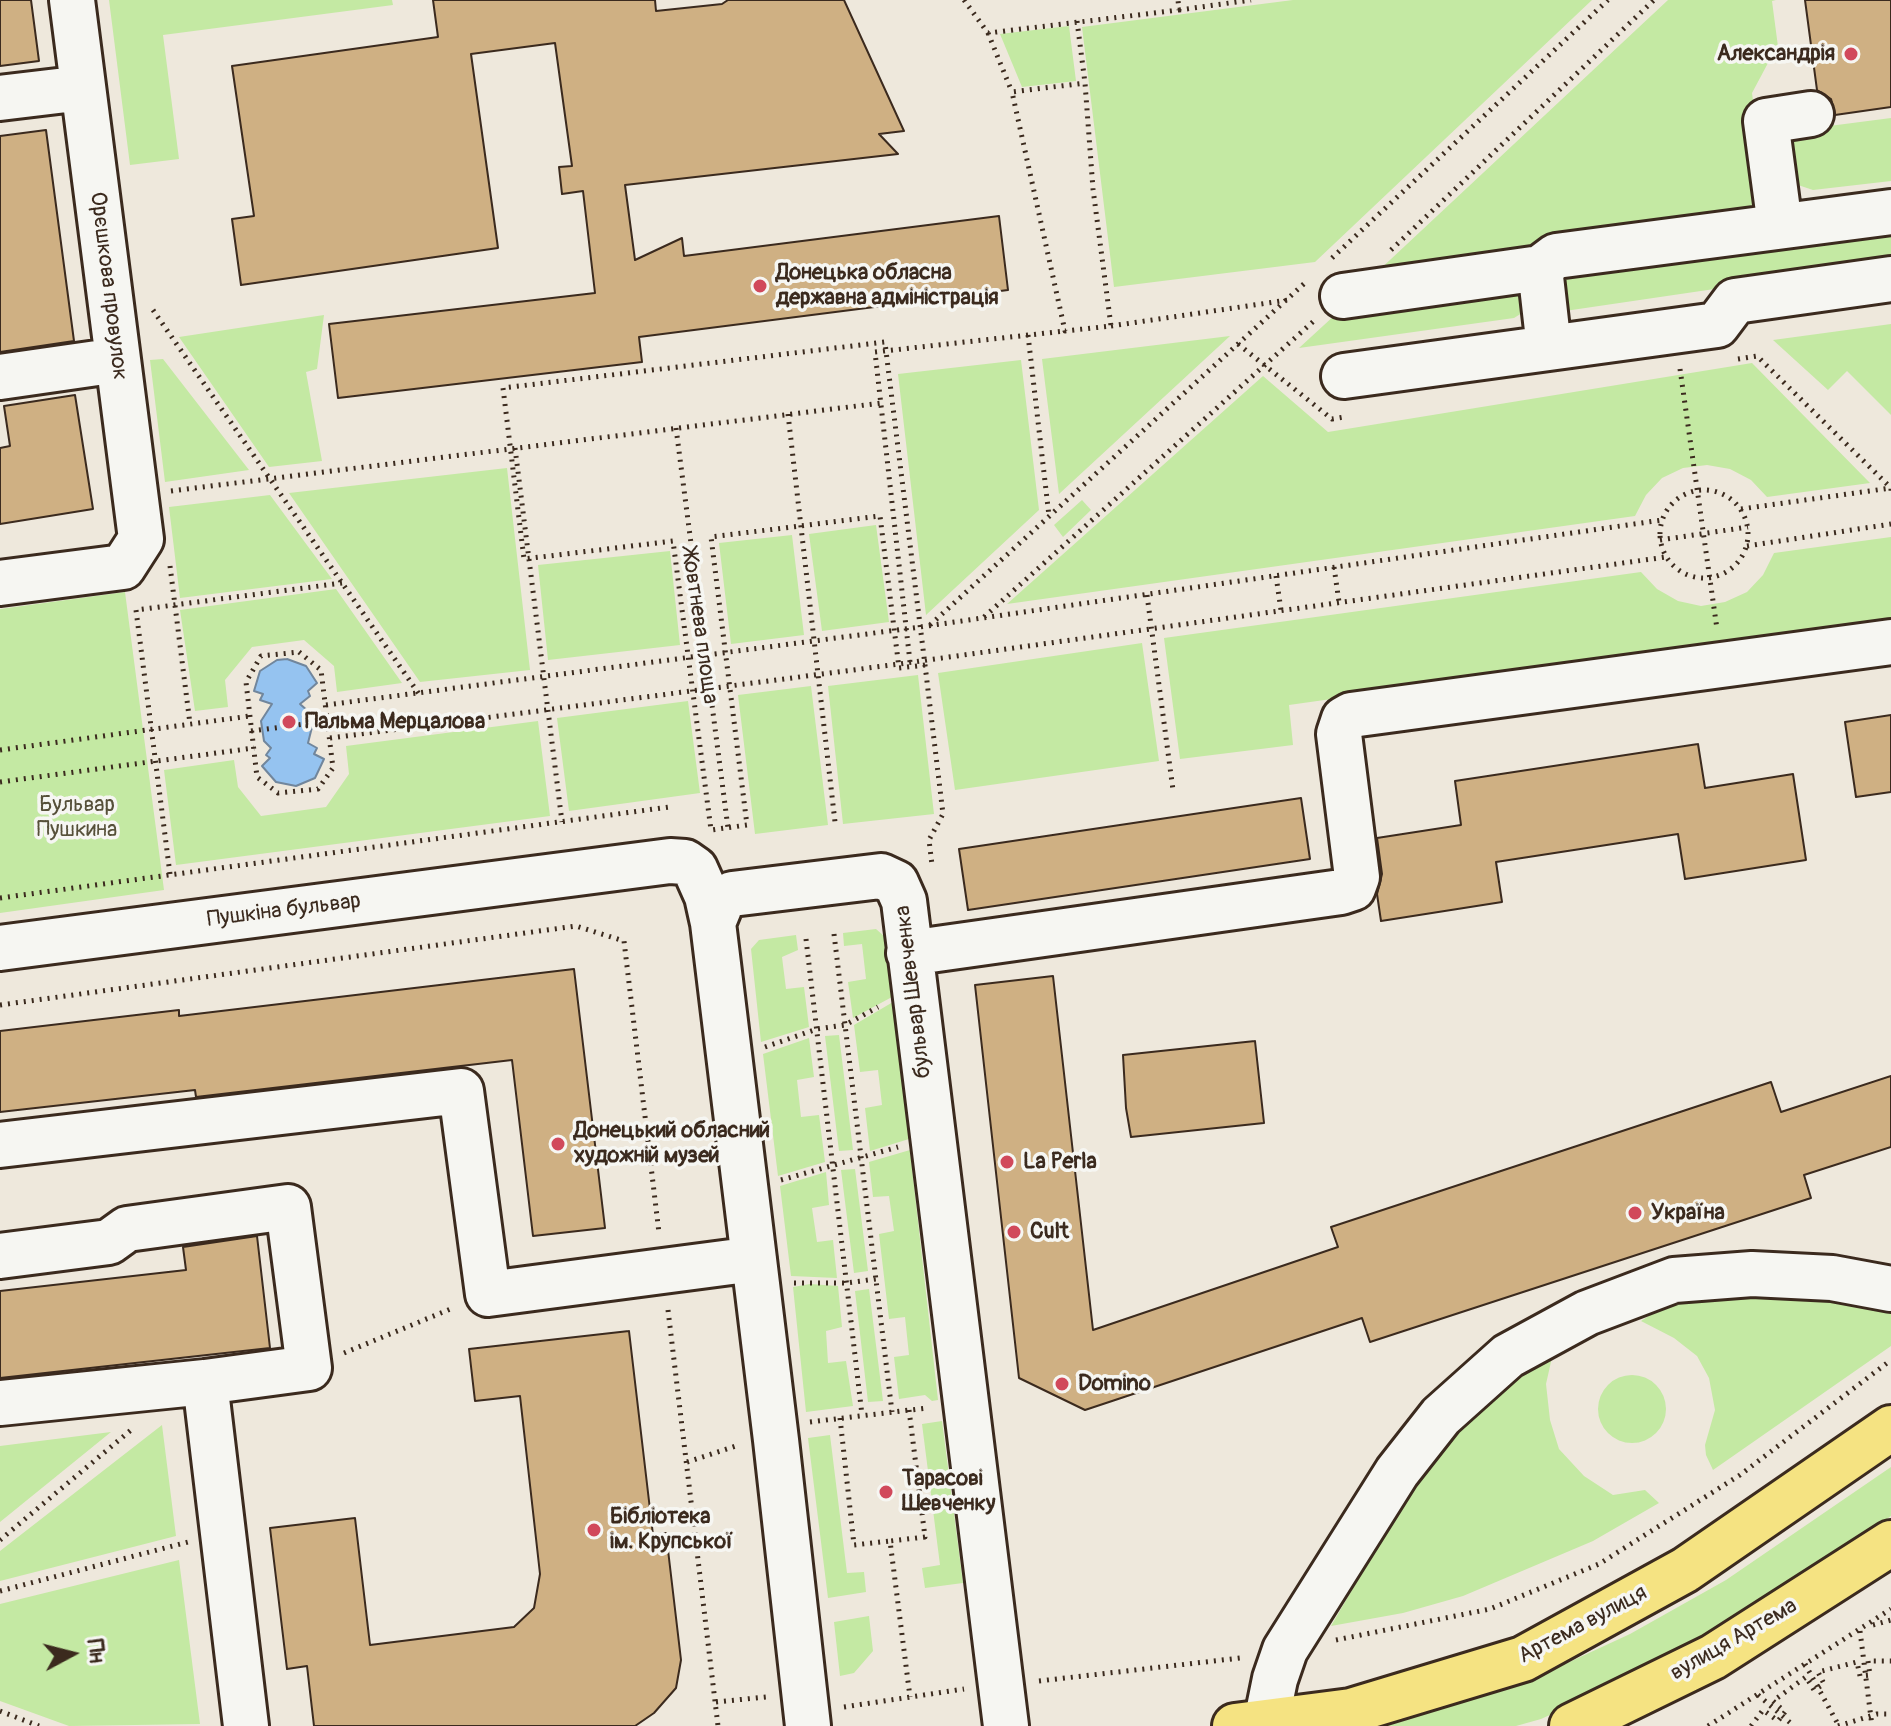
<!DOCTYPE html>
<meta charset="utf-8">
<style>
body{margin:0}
#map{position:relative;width:1891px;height:1726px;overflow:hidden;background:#eee8dc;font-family:Pangolin,sans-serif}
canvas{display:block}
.north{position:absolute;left:32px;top:1614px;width:80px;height:80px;-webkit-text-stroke:6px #f6f6f2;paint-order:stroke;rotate:83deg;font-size:22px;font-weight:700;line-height:32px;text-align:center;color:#3b2a1e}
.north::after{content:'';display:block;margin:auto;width:28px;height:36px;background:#3b2a1e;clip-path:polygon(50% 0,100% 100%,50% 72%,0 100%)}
</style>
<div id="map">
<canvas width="1891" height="1726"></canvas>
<div class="north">Пн</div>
</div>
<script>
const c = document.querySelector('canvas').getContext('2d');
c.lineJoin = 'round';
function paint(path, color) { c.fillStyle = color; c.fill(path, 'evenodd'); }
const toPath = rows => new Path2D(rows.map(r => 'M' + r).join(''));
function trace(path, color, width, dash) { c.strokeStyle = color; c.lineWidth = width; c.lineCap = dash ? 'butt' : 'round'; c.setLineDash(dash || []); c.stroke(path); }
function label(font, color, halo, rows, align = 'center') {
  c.font = font + ' Pangolin,sans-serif'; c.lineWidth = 7; c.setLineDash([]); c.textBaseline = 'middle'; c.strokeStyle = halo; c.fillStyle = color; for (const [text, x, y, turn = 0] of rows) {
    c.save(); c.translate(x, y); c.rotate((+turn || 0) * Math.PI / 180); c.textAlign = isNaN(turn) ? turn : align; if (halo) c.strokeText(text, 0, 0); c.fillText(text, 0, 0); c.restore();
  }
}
paint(toPath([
 [109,0,392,0,393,5,163,35,179,159,130,165],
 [1293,0,1592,0,1315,262,1114,287,1082,27],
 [1668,0,1776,0,1772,1,1780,62,1768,63,1752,93,1768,216,1360,288],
 [1069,26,1076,81,1022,87,1000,34],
 [1891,118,1891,181,1813,190,1798,185,1788,174,1777,126,1806,129],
 [1891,220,1891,263,1565,311,1559,273],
 [1516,277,1527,301,1522,313,1514,318,1299,348,1348,303],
 [324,315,317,369,306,372,322,461,269,467,179,337],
 [1891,324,1891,415,1847,371,1828,390,1773,340],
 [1230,336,1059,494,1042,359],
 [163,359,249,470,165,482,150,360],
 [1021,360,1039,510,926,615,898,374],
 [1752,363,1870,483,1767,497,1751,480,1730,469,1707,465,1683,468,1662,478,1646,495,1635,516,1007,604,1263,376,1328,432],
 [507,468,530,670,420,682,289,493],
 [270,495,332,579,180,598,169,507],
 [1082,500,1091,510,1063,537,1054,525],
 [876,525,889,622,822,631,809,534],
 [792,535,804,635,731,644,719,543],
 [1891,537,1891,620,1289,705,1293,745,1180,759,1164,638,1641,572,1657,589,1678,601,1701,606,1725,602,1747,592,1763,575,1774,553],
 [670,551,680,645,548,660,538,565],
 [336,589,402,683,337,692,334,666,304,640,252,647,225,680,228,707,195,711,180,610],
 [125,592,164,890,0,913,0,609],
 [1142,643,1159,761,955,790,938,673],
 [918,675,934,814,843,824,828,686],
 [811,686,828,825,755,834,738,695],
 [688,701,700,793,569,811,557,718],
 [538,721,550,816,176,865,164,770,234,760,238,787,261,816,326,807,349,774,346,746],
 [876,929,885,937,892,997,853,1018,848,982,866,979,862,944,844,946,843,933],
 [796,935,798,950,782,957,786,989,804,987,809,1027,761,1042,751,949,759,940],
 [893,1002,909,1139,870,1151,865,1108,882,1105,878,1070,860,1072,854,1025],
 [839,1035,853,1150,839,1151,825,1036],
 [809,1038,814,1077,797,1080,801,1117,819,1115,825,1162,778,1176,763,1054],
 [910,1150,938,1400,932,1401,925,1395,899,1399,894,1357,909,1355,905,1317,889,1319,879,1234,894,1231,889,1196,873,1197,869,1162],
 [855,1169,868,1271,854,1273,841,1170],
 [826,1172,829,1205,812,1208,817,1242,833,1240,837,1278,791,1276,780,1186],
 [810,1284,838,1286,842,1327,826,1331,828,1363,846,1361,853,1406,806,1412,793,1287],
 [869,1289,883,1401,868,1402,855,1291],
 [1760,1289,1891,1304,1891,1346,1713,1470,1706,1455,1705,1445,1715,1410,1709,1378,1697,1356,1674,1338,1641,1321,1664,1306,1708,1294],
 [1553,1353,1546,1384,1550,1420,1559,1449,1584,1476,1613,1495,1645,1490,1659,1503,1593,1541,1463,1596,1403,1613,1331,1626,1392,1521,1464,1420,1507,1385],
 '1598 1409a34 34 0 1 1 68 0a34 34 0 1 1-68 0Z',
 [942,1421,963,1583,925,1588,922,1568,940,1565,922,1424],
 [162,1425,176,1536,0,1581,0,1551],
 [111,1432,0,1522,0,1446],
 [830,1435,847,1573,864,1572,866,1592,828,1598,808,1438],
 [1891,1467,1891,1516,1793,1585,1662,1664,1541,1719,1516,1726,1362,1726,1400,1718,1524,1683,1630,1634,1726,1580],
 [179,1560,200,1724,69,1726,0,1701,0,1604],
 [869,1616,873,1651,854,1673,840,1676,834,1622]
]), '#c4e9a3');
const water = toPath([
 [287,659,306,666,317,683,308,691,310,696,300,704,309,712,313,723,308,743,317,748,314,754,324,759,315,778,296,786,276,782,262,766,270,758,266,755,271,748,264,741,261,721,272,704,260,700,263,694,254,691,260,671,277,660,287,659]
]);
paint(water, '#95c3f0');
trace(water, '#71869c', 2);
const building = toPath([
 [0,0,31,0,39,61,0,66,0,0],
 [433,0,655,0,656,11,722,4,728,0,844,0,904,131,879,134,898,154,625,185,635,260,682,238,684,256,999,216,1008,290,639,337,642,362,338,398,329,324,595,293,583,191,562,194,559,167,572,166,555,43,471,54,498,248,241,285,232,219,254,216,232,66,438,37,433,0],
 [1805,0,1891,0,1891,107,1835,115,1831,99,1817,90,1805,0],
 [46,130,74,341,0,352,0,136,46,130],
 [75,395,93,509,0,524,0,448,10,446,4,406,75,395],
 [1891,715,1891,792,1856,797,1845,722,1891,715],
 [1698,744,1705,788,1793,774,1806,860,1685,879,1678,834,1496,862,1502,902,1381,921,1377,894,1382,874,1377,838,1461,825,1455,781,1698,744],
 [1301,798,1310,859,968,910,959,849,1301,798],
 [574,969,605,1228,533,1236,512,1060,196,1097,195,1090,0,1112,0,1031,179,1010,179,1016,574,969],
 [1053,976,1093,1330,1338,1247,1331,1227,1771,1082,1781,1112,1891,1076,1891,1147,1804,1175,1811,1198,1370,1342,1362,1318,1085,1410,1019,1378,975,985,1053,976],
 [1255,1041,1264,1123,1131,1137,1126,1108,1123,1055,1255,1041],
 [257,1236,270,1348,0,1378,0,1291,186,1270,183,1247,257,1236],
 [629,1331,653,1535,666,1533,681,1660,676,1688,654,1713,635,1726,314,1726,307,1666,287,1669,270,1528,355,1518,370,1645,514,1627,534,1608,540,1574,520,1396,475,1401,469,1349,629,1331]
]);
paint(building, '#cfb083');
trace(building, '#3b2a1e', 2);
const minor = toPath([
 [0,98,83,88],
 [1780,226,1766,121,1811,114],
 [1540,268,1549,348],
 [1343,296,1540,268,1556,256,1891,212],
 [1344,376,1717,325,1735,301,1891,279],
 [0,377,118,360],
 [0,583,123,567,141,539,72,0],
 [0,948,670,861,685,862,695,869,707,896,713,923],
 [909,953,1341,892,1353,888,1357,877,1339,734,1344,719,1351,715,1891,642],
 [0,1145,461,1091,488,1294,754,1259],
 [0,1256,109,1242,127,1229,288,1207,309,1368,205,1382,0,1403],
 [205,1382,246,1726],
 [1266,1723,1275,1679,1285,1650,1397,1472,1441,1416,1508,1356,1587,1313,1674,1280,1752,1274,1832,1278,1891,1289],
 [808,1726,776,1440,713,923,722,901,732,894,881,876,896,883,904,901,1006,1726]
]);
const major = toPath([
 [1235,1726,1351,1711,1523,1659,1685,1570,1891,1428],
 [1572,1726,1713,1657,1891,1543]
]);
trace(minor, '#3b2a1e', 50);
trace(major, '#3b2a1e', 50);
trace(toPath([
 [964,0,988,33,1179,10,1178,0],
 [1179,10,1251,0],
 [1077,21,1085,83,1093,189,1111,326,1065,331,1012,92,1085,83],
 [988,33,1012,92],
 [1391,250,1654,0],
 [1332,258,1608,0],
 [153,310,419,694],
 [1111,326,1288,300],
 [1028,335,1049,516],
 [1238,344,1332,419,1344,417],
 [1738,359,1757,356,1891,488,1891,492],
 [1680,369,1717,629],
 [788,414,835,822],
 [676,428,728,828],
 [515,448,562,822],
 '1660 534a44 44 0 1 1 88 0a44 44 0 1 1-88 0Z',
 [171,491,881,403],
 [1741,509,1891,488],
 [1660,540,1748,527],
 [1747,546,1891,524],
 [170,566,190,724],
 [1334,567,1339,602],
 [1276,576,1281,610],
 [1147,595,1173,790],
 [984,617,1316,319],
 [930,625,1307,281],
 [299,652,321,670,333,768,318,789,278,793,257,777,246,682,261,656,299,652],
 [910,662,875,352,1065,331],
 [925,665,899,668,880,516,711,537,747,825,711,830,673,541,524,559,503,388,885,342,886,351,925,665,943,814,929,840,932,865],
 [326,705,920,627,1662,520],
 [251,731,328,721],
 [330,738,899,664,1666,557],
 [0,750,250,716],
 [0,782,254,748],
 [170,874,136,610,342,583],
 [0,898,669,807],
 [834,934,892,1412],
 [806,939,862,1415],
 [0,1005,576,926,624,941,659,1233],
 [765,1047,817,1029,845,1025,878,1007],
 [781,1180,898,1147],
 [794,1283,846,1283,876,1279],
 [668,1310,718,1726],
 [344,1353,453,1308],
 [909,1410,925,1537,890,1541,910,1697],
 [840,1418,854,1545,890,1541],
 [810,1422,927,1408],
 [687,1462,739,1445],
 [0,1540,131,1430],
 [0,1591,188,1542],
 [1873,1625,1891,1620],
 [1860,1631,1872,1726],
 [1336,1640,1490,1609,1599,1564,1740,1475,1891,1360],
 [1805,1664,1839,1726],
 [1039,1681,1240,1658],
 [1758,1695,1794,1726],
 [716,1702,766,1697],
 [844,1707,964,1689],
 [0,1711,39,1726],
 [1708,1726,1891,1609],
 [1751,1726,1763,1710,1778,1721,1785,1712,1773,1701,1806,1677,1814,1690,1824,1684,1818,1672,1857,1662,1860,1676,1870,1675,1868,1661,1891,1661],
 [1838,1726,1877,1714,1891,1714]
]), '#3b2a1e', 5, [2, 6]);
trace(minor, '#f6f6f2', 44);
trace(major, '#f5e382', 44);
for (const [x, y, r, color] of [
 [1851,54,8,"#d1495b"],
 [760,286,8,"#d1495b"],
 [289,722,8,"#d1495b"],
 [558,1144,8,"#d1495b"],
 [1007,1162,8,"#d1495b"],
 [1635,1213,8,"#d1495b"],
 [1014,1232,8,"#d1495b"],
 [1062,1384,8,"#d1495b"],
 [886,1492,8,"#d1495b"],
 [594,1530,8,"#d1495b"]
]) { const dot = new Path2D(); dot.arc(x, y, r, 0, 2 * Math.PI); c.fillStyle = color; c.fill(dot); trace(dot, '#f6f6f2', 3); }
label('bold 22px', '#3b2a1e', '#f6f6f2', [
 ["Александрія",1835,54,"right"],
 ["Донецька обласна",776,273],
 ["державна адміністрація",776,298],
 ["Пальма Мерцалова",305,722],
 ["Донецький обласний",574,1131],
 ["художній музей",574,1156],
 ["La Perla",1023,1162],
 ["Україна",1651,1213],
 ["Cult",1030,1232],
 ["Domino",1078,1384],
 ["Тарасові",902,1479],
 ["Шевченку",902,1504],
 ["Бібліотека",610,1517],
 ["ім. Крупської",610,1542]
], 'left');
label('22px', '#3b2a1e', '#f6f6f2', [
 ["Орєшкова провулок",108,286,83],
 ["Жовтнева площа",699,626,82],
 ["Пушкіна бульвар",284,911,-7],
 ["бульвар Шевченка",914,992,-97],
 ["Артема вулиця",1583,1625,-28],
 ["вулиця Артема",1734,1640,-30]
]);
label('22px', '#565039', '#f6f6f2', [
 ["Бульвар",77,805],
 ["Пушкина",77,830]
]);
</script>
